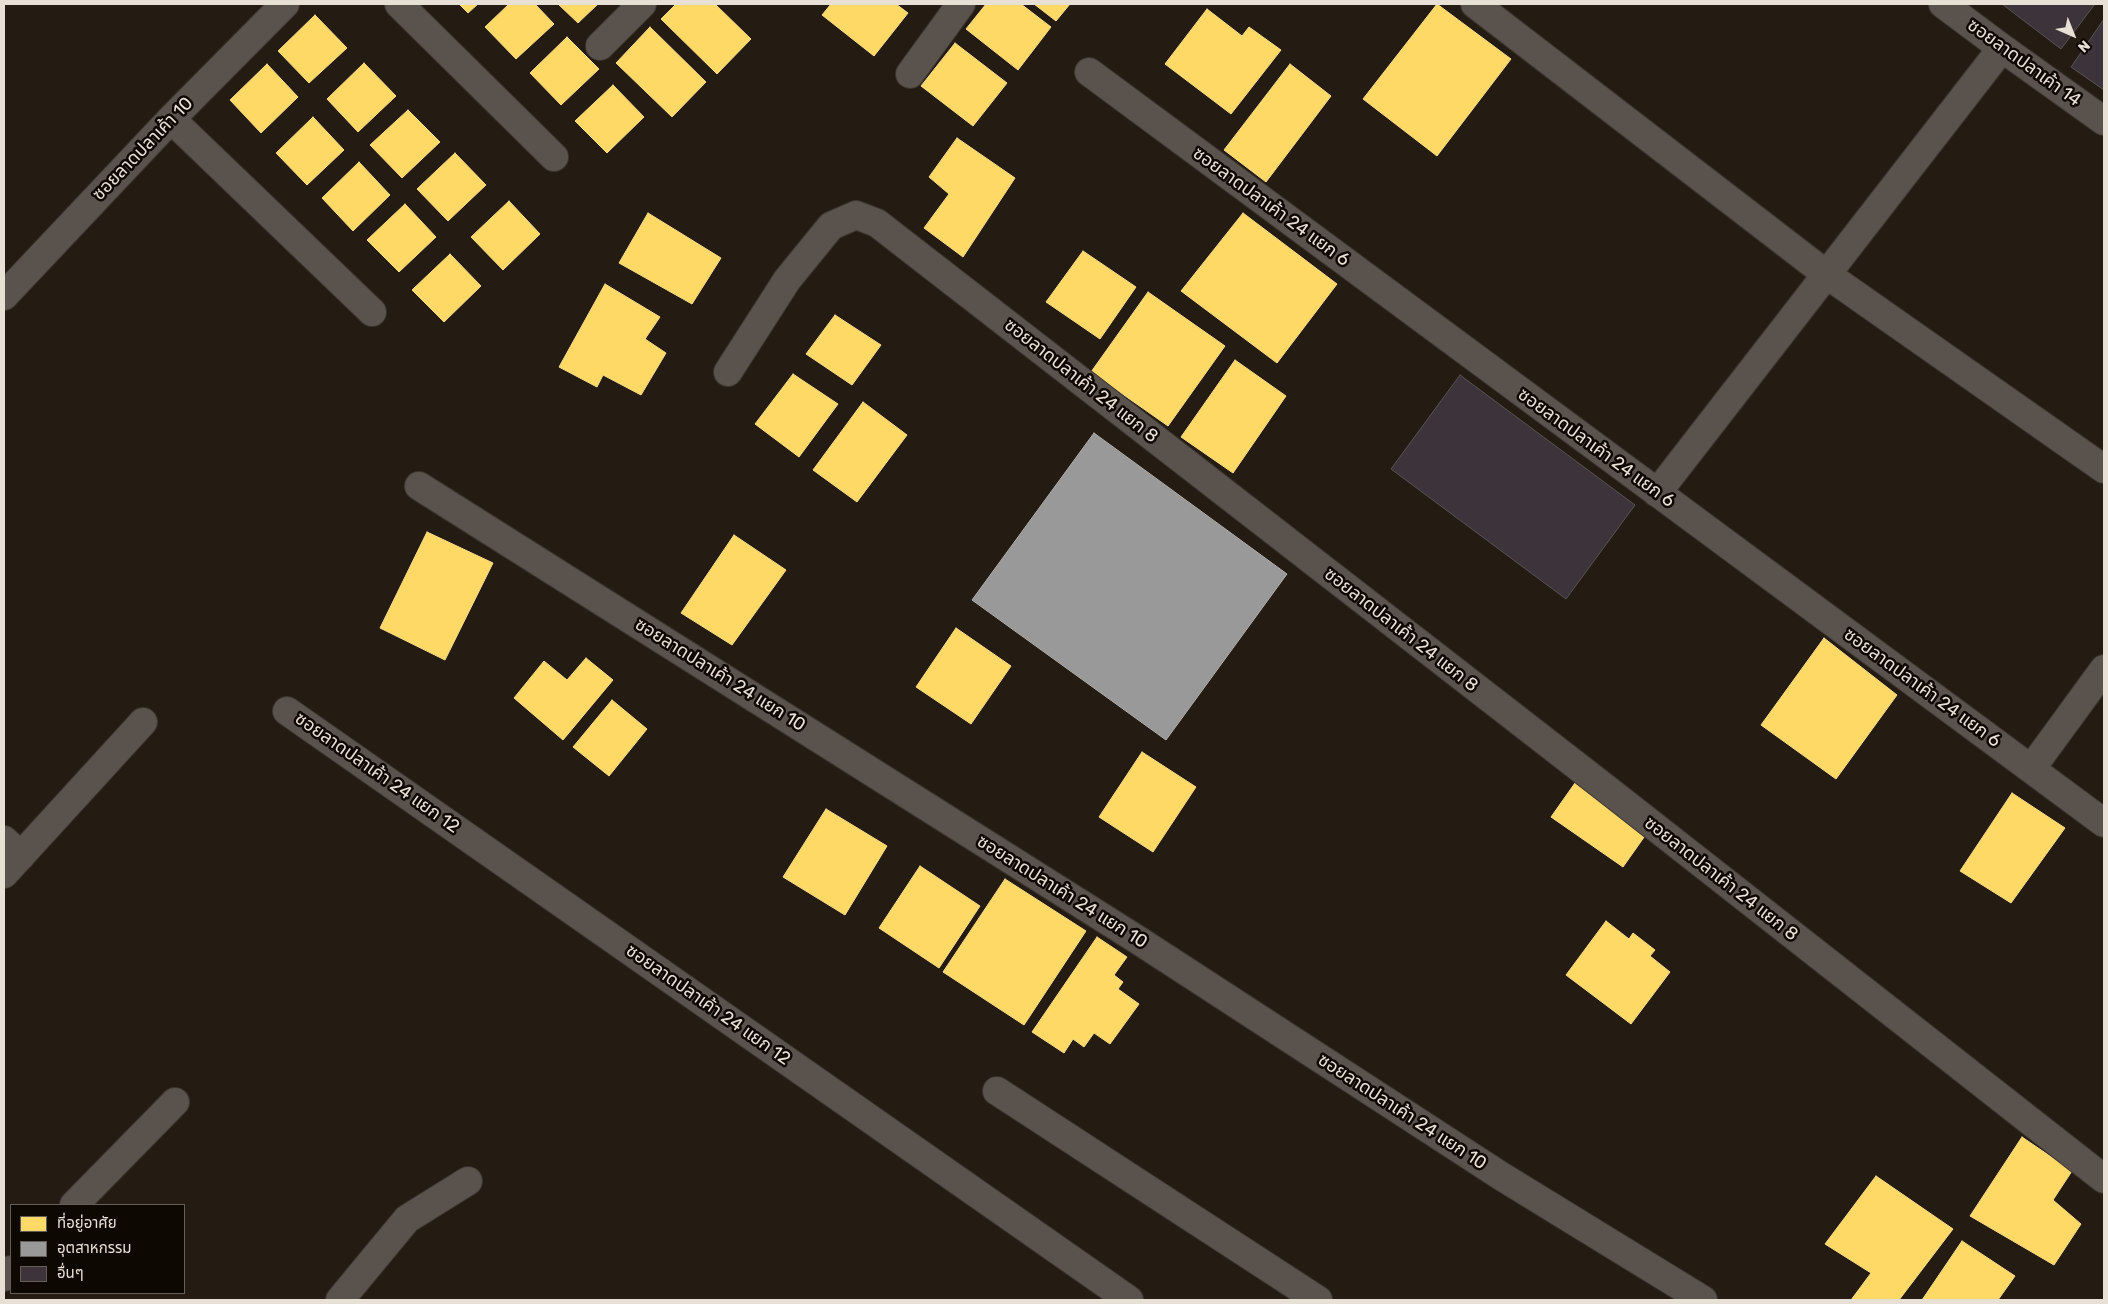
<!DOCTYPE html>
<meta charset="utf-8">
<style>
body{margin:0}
#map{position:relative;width:2108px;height:1304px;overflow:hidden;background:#241c13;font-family:Rubik,"Noto Sans Thai",sans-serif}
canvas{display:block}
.frame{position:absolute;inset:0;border:5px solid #e8dfd5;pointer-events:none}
.legend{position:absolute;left:10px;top:1204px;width:175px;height:90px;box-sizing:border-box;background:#0e0803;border:1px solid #655e57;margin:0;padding:6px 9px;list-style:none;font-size:15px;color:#e8dfd5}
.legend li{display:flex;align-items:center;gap:10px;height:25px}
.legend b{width:25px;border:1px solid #655e57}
.north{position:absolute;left:2048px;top:10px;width:50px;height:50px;-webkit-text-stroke:4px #0e0803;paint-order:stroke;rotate:136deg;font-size:14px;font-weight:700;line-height:20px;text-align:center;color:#e8dfd5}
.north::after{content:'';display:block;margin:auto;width:18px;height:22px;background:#e8dfd5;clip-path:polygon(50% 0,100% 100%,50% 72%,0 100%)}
</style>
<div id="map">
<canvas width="2108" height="1304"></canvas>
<div class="frame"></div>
<ul class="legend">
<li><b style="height:14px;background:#ffd966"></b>ที่อยู่อาศัย</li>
<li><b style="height:14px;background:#999"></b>อุตสาหกรรม</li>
<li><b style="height:14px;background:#3c343a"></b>อื่นๆ</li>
</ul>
<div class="north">N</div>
</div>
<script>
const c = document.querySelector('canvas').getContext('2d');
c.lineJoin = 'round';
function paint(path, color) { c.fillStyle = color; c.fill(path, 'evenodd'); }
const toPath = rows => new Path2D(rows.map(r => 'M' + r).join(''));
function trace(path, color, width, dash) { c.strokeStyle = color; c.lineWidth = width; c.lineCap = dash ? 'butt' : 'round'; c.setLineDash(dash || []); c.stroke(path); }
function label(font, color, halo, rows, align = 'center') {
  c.font = font + ' Rubik,"Noto Sans Thai",sans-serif'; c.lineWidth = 5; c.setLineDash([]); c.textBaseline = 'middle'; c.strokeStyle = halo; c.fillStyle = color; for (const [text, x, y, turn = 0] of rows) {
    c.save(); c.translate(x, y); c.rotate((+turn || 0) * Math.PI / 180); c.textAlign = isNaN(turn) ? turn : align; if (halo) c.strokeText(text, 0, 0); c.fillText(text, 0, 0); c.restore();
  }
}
const homes = toPath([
 [459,4,478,4,468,13,459,4],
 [509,4,535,4,554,24,516,59,485,27,509,4],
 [558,4,598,4,578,23,558,4],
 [676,4,715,4,751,39,717,74,661,19,676,4],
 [831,4,896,4,908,13,874,56,822,15,831,4],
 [986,4,1021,4,1051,27,1018,70,966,29,986,4],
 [1034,4,1070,4,1056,21,1034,4],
 [1437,4,1511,59,1437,156,1363,99,1437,4],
 [1207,9,1242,36,1249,27,1281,50,1231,114,1165,64,1207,9],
 [315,15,347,48,309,83,278,51,315,15],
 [650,27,706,82,672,117,616,63,650,27],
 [567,37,599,69,561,105,530,73,567,37],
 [955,43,1007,83,973,126,921,86,955,43],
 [364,63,396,96,358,132,327,99,364,63],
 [267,64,298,97,261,133,230,100,267,64],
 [1290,64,1331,96,1266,182,1224,150,1290,64],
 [613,85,644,117,607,153,575,121,613,85],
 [408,110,440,142,402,178,370,145,408,110],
 [313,117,344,150,307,185,276,153,313,117],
 [957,138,1015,178,963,257,924,228,949,194,929,177,957,138],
 [455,153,486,185,448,221,417,189,455,153],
 [359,162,390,195,353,231,322,198,359,162],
 [509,201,540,234,503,270,471,237,509,201],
 [405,204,436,237,399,272,367,240,405,204],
 [648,213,721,258,692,304,619,263,648,213],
 [1243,213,1337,284,1277,363,1181,291,1243,213],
 [1083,251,1136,287,1100,339,1046,302,1083,251],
 [450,254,481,286,444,322,412,290,450,254],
 [605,284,660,317,645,339,666,353,641,395,603,375,597,387,559,367,605,284],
 [1148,292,1225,346,1168,426,1091,372,1148,292],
 [835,315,881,345,852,385,806,354,835,315],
 [1235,360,1286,396,1233,473,1181,437,1235,360],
 [793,374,838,404,799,457,755,424,793,374],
 [863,402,907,435,857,502,813,470,863,402],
 [427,532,493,563,445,660,380,628,427,532],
 [734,535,786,570,732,645,681,613,734,535],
 [956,628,1011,666,971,724,916,687,956,628],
 [1824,638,1897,695,1836,779,1761,725,1824,638],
 [586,658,613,680,563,740,514,698,544,661,567,680,586,658],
 [612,700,647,729,609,776,573,747,612,700],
 [1142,752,1196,787,1153,852,1099,817,1142,752],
 [1575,783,1647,833,1623,867,1551,817,1575,783],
 [2012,793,2065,828,2011,903,1960,871,2012,793],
 [826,809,887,846,845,915,783,877,826,809],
 [920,866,980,906,939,968,879,928,920,866],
 [1005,879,1086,931,1024,1025,943,972,1005,879],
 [1606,921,1629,939,1633,933,1655,950,1650,956,1670,972,1631,1024,1566,975,1606,921],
 [1097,937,1127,957,1114,975,1123,982,1118,989,1139,1004,1110,1044,1094,1033,1084,1047,1073,1039,1064,1053,1032,1032,1097,937],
 [2022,1137,2072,1171,2053,1200,2081,1224,2054,1265,1970,1216,2022,1137],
 [1876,1176,1953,1229,1899,1300,1851,1300,1871,1273,1825,1244,1876,1176],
 [1962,1241,2015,1276,1998,1300,1922,1300,1962,1241]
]);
paint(homes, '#ffd966');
trace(homes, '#f8db87', 1);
const industry = toPath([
 [1094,433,1287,574,1166,740,972,600,1094,433]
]);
paint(industry, '#999');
trace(industry, '#b1aeab', 1);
const building = toPath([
 [2002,4,2095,4,2061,49,2002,4],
 [2104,19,2104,90,2071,67,2104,19],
 [1460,375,1635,505,1566,599,1391,469,1460,375]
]);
paint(building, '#3c343a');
trace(building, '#585353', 1);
const minor = toPath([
 [399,4,554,157],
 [1475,4,1826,274,2104,469],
 [1943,4,2002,48,2104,121],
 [600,46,642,4],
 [1089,72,2104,823],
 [910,74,961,4],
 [171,119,372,312],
 [4,296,171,119,285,4],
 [728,372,787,280,831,226,856,215,877,223,1608,790,2104,1179],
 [419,486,1138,940,1501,1176,1703,1300],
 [1657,493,2002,48],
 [287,711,1129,1300],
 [2031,769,2104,669],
 [4,840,21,856],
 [4,874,143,722],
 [997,1091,1318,1300],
 [74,1205,175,1102],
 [4,1277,11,1270],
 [340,1300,407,1219,468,1181]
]);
trace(minor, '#3d3630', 30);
trace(minor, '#5a534d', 28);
label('18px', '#e8dfd5', '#0e0803', [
 ["ซอยลาดปลาเค้า 14",2024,63,36],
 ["ซอยลาดปลาเค้า 10",143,149,-46],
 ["ซอยลาดปลาเค้า 24 แยก 6",1271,207,36],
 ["ซอยลาดปลาเค้า 24 แยก 8",1081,381,38],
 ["ซอยลาดปลาเค้า 24 แยก 6",1596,448,36],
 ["ซอยลาดปลาเค้า 24 แยก 8",1401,630,38],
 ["ซอยลาดปลาเค้า 24 แยก 10",720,675,32],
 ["ซอยลาดปลาเค้า 24 แยก 6",1922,688,36],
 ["ซอยลาดปลาเค้า 24 แยก 12",377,773,35],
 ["ซอยลาดปลาเค้า 24 แยก 8",1721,879,38],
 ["ซอยลาดปลาเค้า 24 แยก 10",1062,892,32],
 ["ซอยลาดปลาเค้า 24 แยก 12",708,1005,35],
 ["ซอยลาดปลาเค้า 24 แยก 10",1402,1112,33]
]);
</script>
